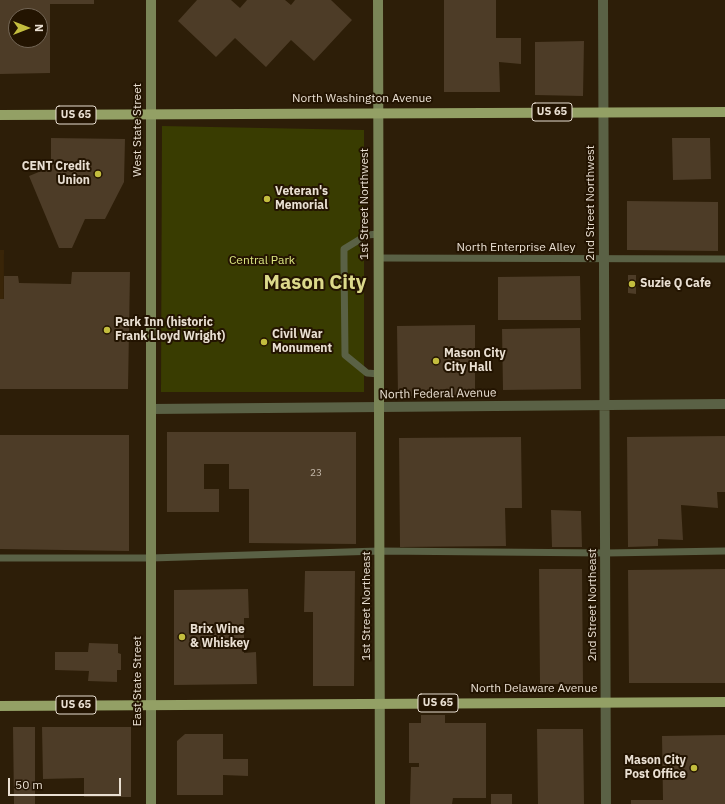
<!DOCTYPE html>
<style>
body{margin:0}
#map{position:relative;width:725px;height:804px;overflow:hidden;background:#2d1e08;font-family:"IBM Plex Sans",sans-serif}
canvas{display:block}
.north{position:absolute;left:8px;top:8px;width:40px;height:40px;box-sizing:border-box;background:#231401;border:1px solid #726555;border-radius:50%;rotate:90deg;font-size:11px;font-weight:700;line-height:16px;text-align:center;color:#e9dfd2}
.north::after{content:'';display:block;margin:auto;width:14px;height:18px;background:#c3bd3e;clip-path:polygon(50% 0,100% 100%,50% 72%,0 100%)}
.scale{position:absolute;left:8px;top:778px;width:113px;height:18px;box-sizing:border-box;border:2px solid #e9dfd2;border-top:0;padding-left:5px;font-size:12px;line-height:14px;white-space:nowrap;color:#e9dfd2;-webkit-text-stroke:3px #231401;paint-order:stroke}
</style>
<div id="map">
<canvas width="725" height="804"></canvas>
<div class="north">N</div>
<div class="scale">50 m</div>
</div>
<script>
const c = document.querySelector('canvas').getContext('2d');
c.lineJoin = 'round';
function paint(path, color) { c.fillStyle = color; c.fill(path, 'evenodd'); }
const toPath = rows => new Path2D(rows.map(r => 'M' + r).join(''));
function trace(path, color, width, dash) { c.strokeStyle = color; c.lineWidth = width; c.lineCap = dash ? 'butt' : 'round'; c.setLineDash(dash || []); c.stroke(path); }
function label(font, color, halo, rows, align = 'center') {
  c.font = font + ' "IBM Plex Sans",sans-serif'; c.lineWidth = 4; c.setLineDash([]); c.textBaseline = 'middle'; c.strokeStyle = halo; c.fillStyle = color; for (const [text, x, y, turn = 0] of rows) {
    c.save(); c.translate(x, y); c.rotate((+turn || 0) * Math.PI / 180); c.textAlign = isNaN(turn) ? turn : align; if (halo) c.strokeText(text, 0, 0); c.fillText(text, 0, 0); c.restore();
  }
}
paint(toPath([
 [0,250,4,250,3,389,0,389]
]), '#392508');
paint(toPath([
 [162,126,364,130,364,392,161,392]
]), '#393c01');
paint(toPath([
 [0,0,94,0,94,4,50,4,50,73,0,74],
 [16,16,40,16,40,40,16,40],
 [197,0,231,0,240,8,247,0,285,0,291,5,295,0,331,0,352,20,314,61,291,40,266,67,235,38,216,57,178,21],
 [444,0,496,0,496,38,521,38,521,64,499,62,500,92,444,92],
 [584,41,583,96,535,95,535,42],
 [51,138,125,139,124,182,105,219,85,219,72,248,59,248,29,176,51,167],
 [672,138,710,138,711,179,673,180],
 [627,201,718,202,718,251,627,250],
 [72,272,130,272,128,389,0,389,0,299,4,299,4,276,18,276,19,283,71,284],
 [628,275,636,275,636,294,628,293],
 [580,276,581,320,498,320,498,277],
 [475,325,475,396,398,396,397,326],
 [580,328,581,389,503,390,502,329],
 [167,432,356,432,356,544,249,543,249,489,229,489,229,464,204,464,204,489,219,489,219,512,167,512],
 [0,435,129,435,129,551,0,549],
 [725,436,725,492,717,492,718,508,681,505,683,540,658,539,658,546,628,547,627,437],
 [521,437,522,508,505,508,506,546,400,547,399,438],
 [551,510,581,511,582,547,552,547],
 [539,569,582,569,583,684,540,684],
 [725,569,725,683,629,683,628,570],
 [305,571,355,571,354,686,313,686,313,612,304,612],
 [248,589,249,618,244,618,244,653,256,652,257,684,174,685,174,590],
 [89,643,118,644,118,653,121,654,121,670,117,670,117,682,88,681,89,671,55,670,55,652,88,652],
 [421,715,445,715,445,723,486,723,486,798,453,798,452,804,410,804,411,767,419,767,419,763,409,763,409,723,421,723],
 [13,727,35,727,35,804,14,804],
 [42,727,131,727,131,797,84,797,84,778,43,779],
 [537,729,583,729,584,804,538,804],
 [185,734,223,734,223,759,248,759,248,776,223,775,223,795,177,795,177,741],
 [725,735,725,804,631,804,631,800,663,800,662,736],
 [491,794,512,794,512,804,491,804]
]), '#4d3c27');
trace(toPath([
 [379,234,367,235,344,249,344,262,345,355,367,373,379,374],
 [379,258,725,259],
 [0,558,151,558,379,551,606,553,725,551]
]), '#5a6145', 7);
trace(toPath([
 [603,0,606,804],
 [151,409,725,404]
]), '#5a6145', 10);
trace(toPath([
 [378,0,380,804],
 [151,804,151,0]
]), '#7a8557', 10);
trace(toPath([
 [0,115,725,112],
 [0,706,725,702]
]), '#93a065', 10);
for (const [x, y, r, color] of [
 [98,174,4,"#c3bd3e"],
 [267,199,4,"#c3bd3e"],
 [632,284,4,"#c3bd3e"],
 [107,330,4,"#c3bd3e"],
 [264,342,4,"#c3bd3e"],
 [436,361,4,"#c3bd3e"],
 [182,637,4,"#c3bd3e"],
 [694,768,4,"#c3bd3e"]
]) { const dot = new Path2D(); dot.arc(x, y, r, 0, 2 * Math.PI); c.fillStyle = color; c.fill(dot); trace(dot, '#231401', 1.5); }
label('10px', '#c2b6a7', null, [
 ["23",316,473]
]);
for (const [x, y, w] of [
 [552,112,40],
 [76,115,40],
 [438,703,40],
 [76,705,40]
]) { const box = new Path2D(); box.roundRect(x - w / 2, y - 9, w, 18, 3); c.fillStyle = '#231401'; c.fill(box); trace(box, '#e9dfd2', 1); }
label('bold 11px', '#e9dfd2', null, [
 ["US 65",552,112],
 ["US 65",76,115],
 ["US 65",438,703],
 ["US 65",76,705]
]);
label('12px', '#e9dfd2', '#231401', [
 ["North Washington Avenue",362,99],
 ["West State Street",138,130,-90],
 ["2nd Street Northwest",591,203,-90],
 ["1st Street Northwest",365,204,-90],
 ["North Enterprise Alley",516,248],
 ["North Federal Avenue",438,394,-1],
 ["2nd Street Northeast",593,605,-90],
 ["1st Street Northeast",367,606,-90],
 ["East State Street",138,681,-90],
 ["North Delaware Avenue",534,689]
]);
label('bold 12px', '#e9dfd2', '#231401', [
 ["CENT Credit",90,167,"right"],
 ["Union",90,181,"right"],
 ["Veteran's",275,192],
 ["Memorial",275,206],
 ["Suzie Q Cafe",640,284],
 ["Park Inn (historic",115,323],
 ["Frank Lloyd Wright)",115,337],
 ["Civil War",272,335],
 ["Monument",272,349],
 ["Mason City",444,354],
 ["City Hall",444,368],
 ["Brix Wine",190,630],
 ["& Whiskey",190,644],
 ["Mason City",686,761,"right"],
 ["Post Office",686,775,"right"]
], 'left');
label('12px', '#dde781', '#231401', [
 ["Central Park",262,261]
]);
label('bold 20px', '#dcd98b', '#231401', [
 ["Mason City",315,283]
]);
</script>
